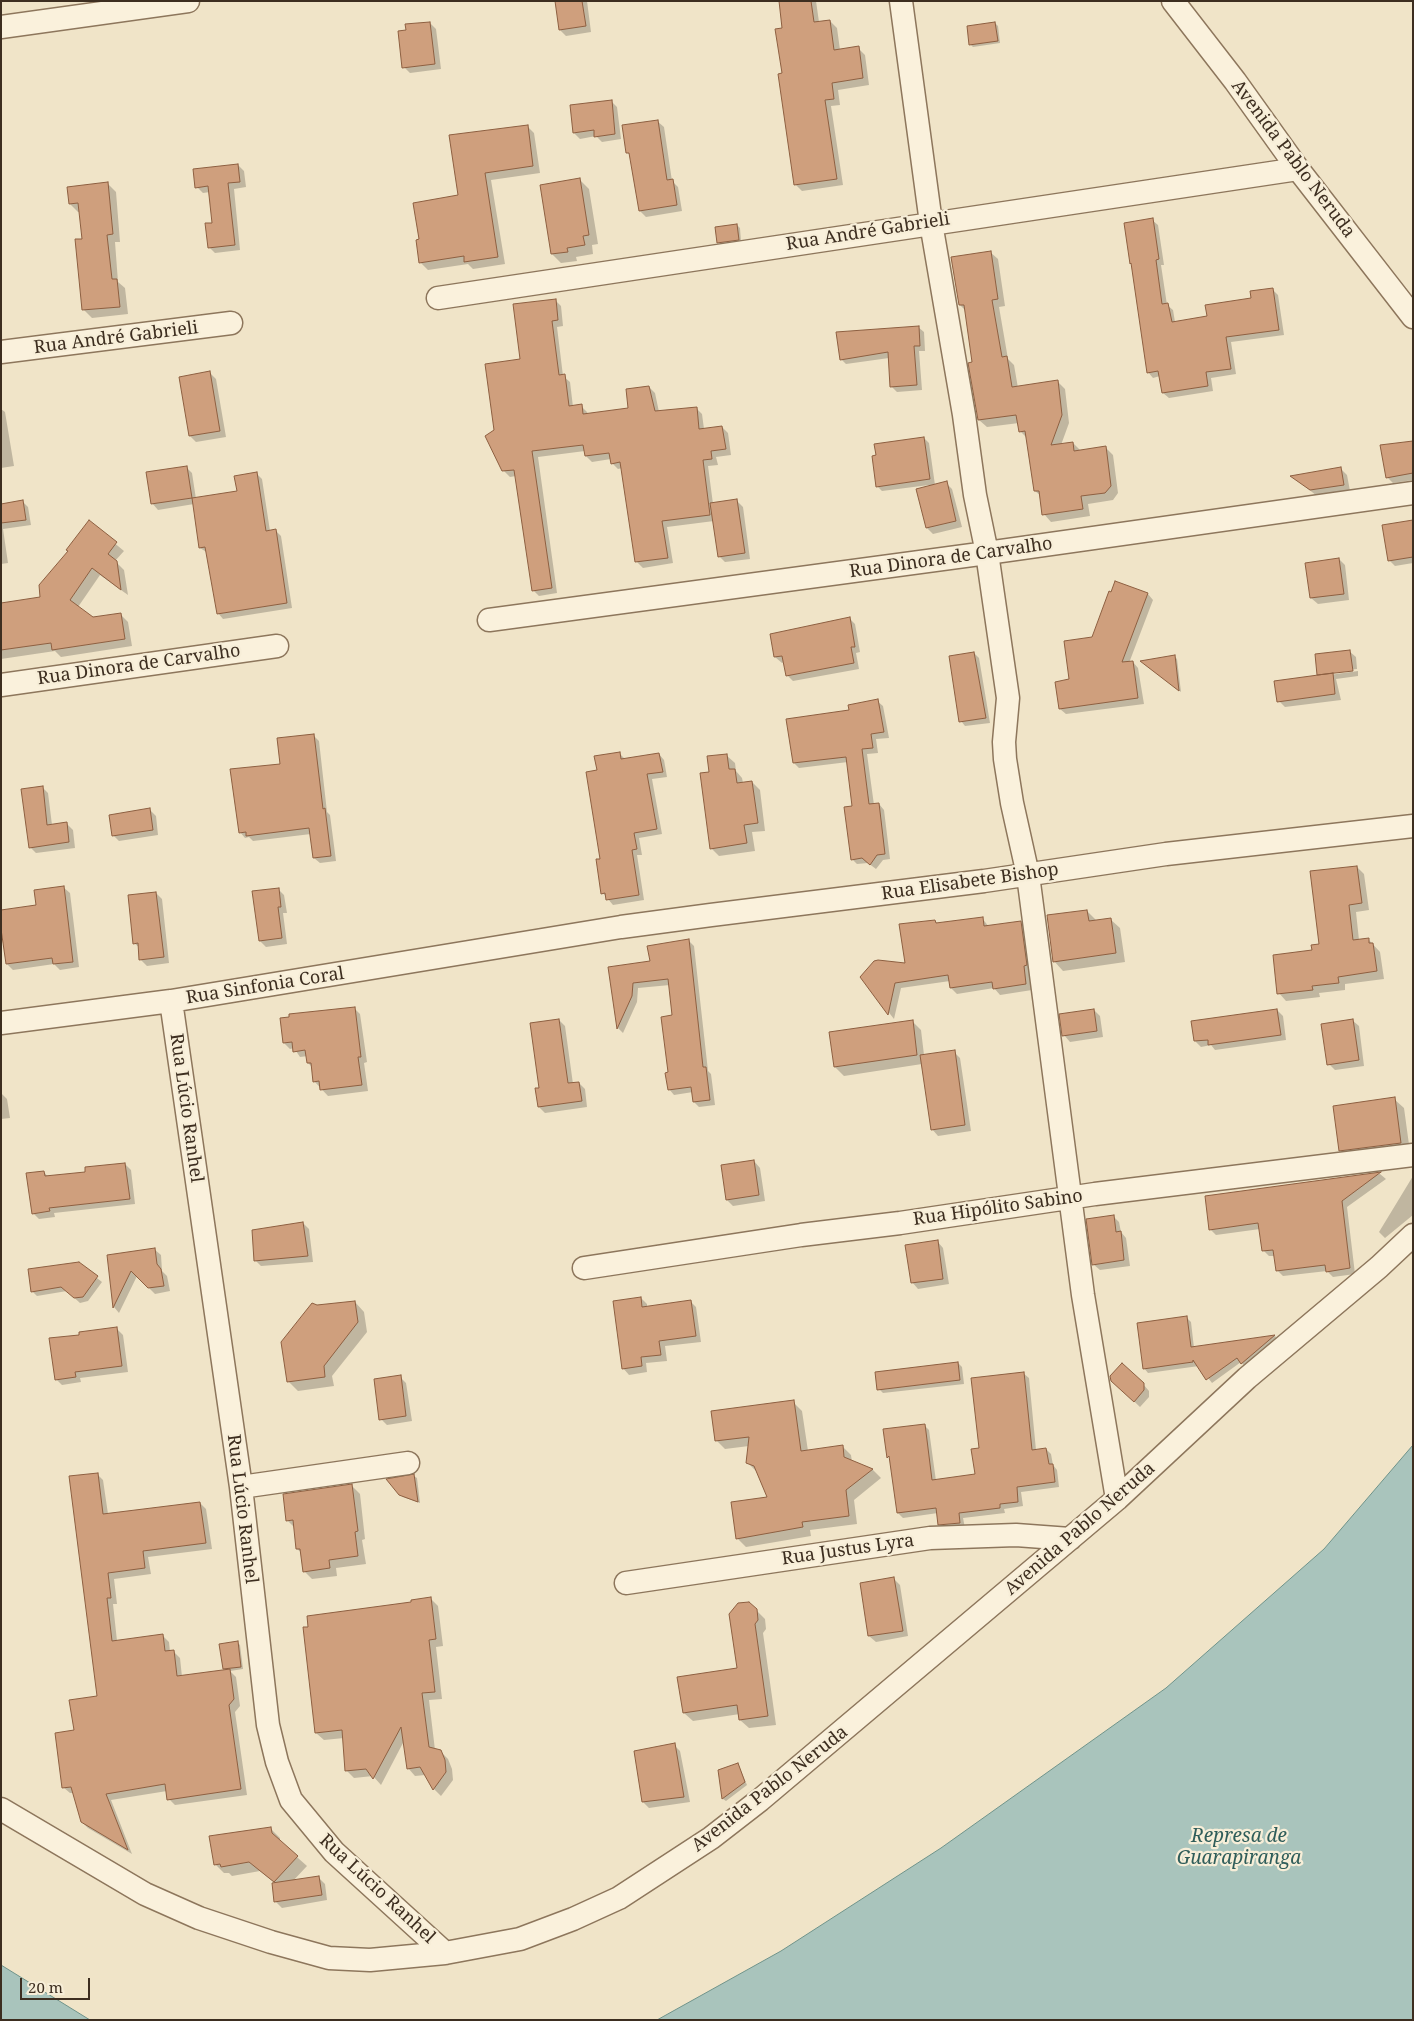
<!DOCTYPE html>
<meta charset="utf-8">
<style>
body{margin:0}
#map{position:relative;width:1414px;height:2021px;overflow:hidden;background:#f0e4c8;font-family:"Noto Serif",serif}
canvas{display:block}
.frame{position:absolute;inset:0;border:2px solid #3d2e20;pointer-events:none}
.scale{position:absolute;left:20px;top:1978px;width:70px;height:22px;box-sizing:border-box;border:2px solid #3d2e20;border-top:0;padding-left:6px;font-size:15px;line-height:18px;white-space:nowrap;color:#3d2e20;-webkit-text-stroke:4px #f7eed8;paint-order:stroke}
</style>
<div id="map">
<canvas width="1414" height="2021"></canvas>
<div class="frame"></div>
<div class="scale">20 m</div>
</div>
<script>
const c = document.querySelector('canvas').getContext('2d');
c.lineJoin = 'round';
function paint(path, color) { c.fillStyle = color; c.fill(path, 'evenodd'); }
const toPath = rows => new Path2D(rows.map(r => 'M' + r).join(''));
function trace(path, color, width, dash) { c.strokeStyle = color; c.lineWidth = width; c.lineCap = dash ? 'butt' : 'round'; c.setLineDash(dash || []); c.stroke(path); }
function label(font, color, halo, rows, align = 'center') {
  c.font = font + ' "Noto Serif",serif'; c.lineWidth = 4.5; c.setLineDash([]); c.textBaseline = 'middle'; c.strokeStyle = halo; c.fillStyle = color; for (const [text, x, y, turn = 0] of rows) {
    c.save(); c.translate(x, y); c.rotate((+turn || 0) * Math.PI / 180); c.textAlign = isNaN(turn) ? turn : align; if (halo) c.strokeText(text, 0, 0); c.fillText(text, 0, 0); c.restore();
  }
}
const water = toPath([
 [1413,1445,1413,2020,657,2020,781,1951,941,1848,1166,1688,1324,1549,1413,1445],
 [1,1965,90,2020,1,2020,1,1965]
]);
paint(water, '#a9c4bc');
trace(water, '#6f938a', 1);
paint(toPath([
 [556,1,587,1,591,32,566,36,560,30],
 [780,1,816,1,819,22,830,21,837,28,840,50,858,48,865,55,869,85,838,90,840,105,831,106,843,185,802,191,795,184,783,74,783,30],
 [430,23,436,29,441,69,410,73,404,67],
 [995,23,998,26,1000,43,973,47,970,44],
 [611,101,617,107,621,139,602,142,596,136,580,139,574,133],
 [657,121,664,127,672,181,678,187,682,211,646,217,640,211,631,156,628,153],
 [527,126,534,133,540,173,491,180,505,264,473,269,468,264,428,270,421,263,421,240,459,196],
 [238,165,244,171,246,187,234,189,240,250,215,253,209,247,213,224,210,192,203,193,197,187],
 [580,180,589,189,598,244,592,245,593,254,576,257,577,261,561,263,552,254],
 [108,184,116,192,120,242,115,242,118,282,125,288,128,314,92,318,84,310,83,240,80,212,78,212,70,204],
 [1152,220,1158,225,1164,265,1161,265,1167,305,1173,310,1175,322,1208,317,1273,290,1278,295,1284,335,1231,342,1236,374,1211,378,1213,391,1169,398,1163,393,1160,376,1153,378,1148,372],
 [737,225,740,228,741,242,721,245,719,242],
 [990,252,998,259,1005,306,999,307,1008,359,1014,365,1018,388,1058,382,1065,389,1069,423,1061,445,1073,443,1081,451,1106,448,1113,455,1118,493,1113,500,1088,504,1090,516,1051,522,1044,514,1041,496,1035,491,1028,439,1020,431,1019,423,987,427,979,420,966,311,960,305],
 [555,300,561,306,563,326,557,327,563,376,570,382,573,407,581,406,587,412,588,415,630,410,649,387,655,393,659,412,696,408,702,414,704,429,722,427,728,433,731,455,716,457,718,465,708,466,713,504,737,501,743,507,750,559,725,562,719,556,714,521,667,527,673,563,643,568,637,562,622,468,618,469,612,463,611,459,592,462,586,456,585,451,538,457,557,593,539,596,533,590,516,476,510,477,503,470,495,431,522,360],
 [918,327,924,332,925,351,919,351,922,390,897,392,892,387,889,358,846,364,841,359],
 [210,373,216,379,226,437,196,442,190,436],
 [1,409,5,412,14,466,1,468],
 [924,438,929,443,935,485,946,483,952,489,962,527,933,534,927,528,929,485,882,491,877,486],
 [1413,442,1413,480,1393,483,1387,477],
 [186,467,192,473,196,499,238,493,256,473,262,479,270,531,276,531,281,536,292,608,223,619,218,613,208,553,200,548,194,504,158,510,152,503],
 [1341,469,1347,475,1350,491,1317,496,1292,476],
 [23,502,28,507,31,525,3,529,8,563,1,564,1,505],
 [1413,521,1413,563,1395,566,1389,560],
 [89,522,124,551,115,561,124,570,128,595,100,575,78,607,93,618,120,614,128,622,132,646,61,657,55,651,1,659,1,604,42,598],
 [1339,559,1345,565,1349,600,1318,604,1311,598],
 [1116,583,1148,594,1153,600,1129,663,1133,662,1138,668,1144,704,1066,714,1060,709,1071,681,1093,638],
 [849,618,855,624,860,652,856,653,859,669,793,681,787,675,784,662,782,663,775,657],
 [1349,651,1356,657,1357,669,1322,673,1322,676,1358,671,1358,676,1336,679,1341,700,1285,707,1279,701,1320,676,1319,674],
 [974,653,979,658,990,723,965,726,961,721],
 [1174,656,1177,659,1181,692,1144,664],
 [877,701,883,706,889,738,876,739,878,753,867,754,874,805,879,804,884,810,890,859,883,860,876,869,868,863,857,864,852,859,853,807,848,762,799,768,794,763,850,711],
 [314,736,319,741,327,812,330,815,336,861,320,863,314,858,311,834,253,841,249,837,245,838,240,832,282,765],
 [619,753,625,759,659,754,664,760,667,777,652,779,662,834,639,838,642,855,637,855,644,900,613,905,603,893,598,771],
 [726,755,735,763,736,771,742,778,743,783,752,782,760,790,765,831,752,832,755,851,719,856,711,848,710,773],
 [42,787,48,793,52,825,67,824,73,830,75,848,36,853,30,847],
 [150,810,156,816,158,835,119,841,113,835],
 [1357,867,1364,874,1369,910,1356,912,1359,940,1368,939,1380,952,1384,979,1345,984,1345,990,1319,993,1320,997,1286,1001,1279,993,1320,945],
 [63,887,70,893,79,967,60,970,54,964,13,970,7,964],
 [278,889,284,895,287,913,283,913,287,944,266,947,260,941,254,892],
 [156,893,162,899,169,963,147,966,141,960,140,948,134,943],
 [1087,911,1097,921,1110,919,1120,928,1125,962,1063,971,1054,961],
 [982,918,989,927,1020,922,1026,928,1032,971,1029,972,1032,990,1000,995,994,988,957,994,951,988,950,981,901,988,894,1019,861,977,906,965,935,921,938,924],
 [689,941,694,946,708,1071,711,1074,715,1105,699,1107,694,1102,693,1092,674,1095,669,1089,674,1016,670,985,638,988,637,1002,623,1033,618,1028,610,968,651,962],
 [354,1008,360,1014,367,1062,364,1063,368,1091,328,1096,314,1081,312,1067,308,1063,308,1056,300,1057,294,1048,290,1049,284,1043],
 [1094,1010,1100,1016,1103,1037,1070,1042,1064,1035],
 [1277,1010,1283,1016,1286,1040,1215,1050,1211,1045,1201,1047,1195,1041],
 [559,1020,565,1026,573,1084,579,1083,585,1089,587,1107,545,1113,539,1107,540,1089],
 [1352,1020,1359,1026,1364,1066,1335,1070,1329,1064],
 [912,1021,921,1030,924,1055,954,1052,960,1058,971,1131,938,1136,932,1129,922,1064,844,1076,835,1067,830,1033],
 [1,1093,7,1099,10,1118,1,1119],
 [1394,1099,1404,1108,1410,1152,1350,1160,1340,1150],
 [754,1161,760,1168,765,1201,733,1206,727,1200],
 [125,1164,131,1170,135,1204,54,1213,55,1217,39,1219,33,1213,44,1172,48,1177,87,1173],
 [1380,1174,1386,1179,1347,1207,1355,1274,1333,1277,1327,1271,1283,1276,1277,1270,1275,1256,1269,1256,1263,1250,1260,1229,1216,1235,1210,1229,1206,1197],
 [1413,1176,1413,1215,1385,1238,1379,1232],
 [1113,1216,1119,1222,1121,1232,1126,1238,1130,1266,1100,1270,1093,1264],
 [303,1223,309,1229,313,1262,261,1266,255,1260],
 [937,1241,943,1248,949,1284,918,1289,912,1282],
 [154,1249,161,1255,162,1271,167,1276,170,1291,155,1294,137,1276,119,1313,114,1307,109,1256],
 [79,1264,102,1282,88,1301,80,1303,67,1291,37,1296,32,1291],
 [641,1298,647,1304,647,1308,690,1301,696,1307,701,1342,665,1346,667,1361,646,1363,647,1372,629,1375,623,1368],
 [355,1302,364,1312,367,1332,332,1376,334,1386,298,1391,289,1382,317,1306],
 [1186,1317,1191,1322,1194,1348,1275,1336,1278,1340,1246,1368,1241,1362,1212,1383,1199,1366,1148,1373,1144,1368],
 [117,1329,123,1335,128,1372,80,1378,81,1382,62,1385,56,1379,80,1336],
 [958,1363,962,1367,964,1384,883,1393,879,1389],
 [1023,1373,1029,1378,1036,1450,1046,1449,1051,1454,1053,1465,1057,1470,1059,1487,1021,1492,1023,1506,1004,1509,1005,1513,963,1518,965,1528,944,1529,939,1524,938,1513,903,1518,898,1513,891,1460,889,1457,885,1430,924,1425,929,1430,936,1481,976,1475,980,1449],
 [400,1377,406,1383,412,1421,387,1425,381,1419],
 [1143,1384,1149,1391,1149,1397,1140,1407,1118,1386],
 [793,1402,802,1411,808,1451,842,1446,851,1455,852,1462,873,1470,881,1478,854,1500,857,1524,810,1530,811,1536,746,1547,737,1538,768,1498,756,1471,747,1462,749,1446,725,1449,717,1441],
 [97,1474,103,1480,108,1514,200,1503,206,1509,212,1549,148,1557,151,1574,114,1579,117,1604,113,1604,117,1641,162,1635,169,1642,170,1652,173,1651,180,1658,182,1677,226,1671,224,1668,237,1642,240,1645,243,1669,230,1671,236,1677,240,1706,235,1712,247,1795,175,1805,169,1799,167,1791,111,1800,132,1854,88,1828,82,1822,74,1793,70,1793,63,1787,75,1732,99,1697],
 [414,1476,417,1478,420,1503,403,1497,400,1494],
 [352,1486,360,1494,365,1539,362,1540,366,1564,336,1568,337,1576,312,1579,304,1571,302,1553,297,1549,295,1528,288,1521],
 [894,1579,900,1585,908,1636,876,1642,869,1636],
 [430,1598,438,1606,443,1646,436,1647,442,1699,429,1700,435,1750,440,1751,448,1759,452,1769,453,1780,441,1796,434,1789,425,1775,415,1776,408,1768,404,1741,381,1785,373,1776,354,1778,346,1770,344,1738,324,1740,316,1733,413,1603],
 [756,1610,765,1619,766,1629,763,1633,776,1725,749,1728,740,1720,740,1714,693,1721,684,1713,738,1670],
 [674,1745,680,1751,690,1802,649,1808,643,1802],
 [738,1764,747,1785,726,1801,723,1799,719,1771],
 [270,1828,280,1838,280,1842,307,1866,292,1882,319,1878,325,1884,327,1900,282,1908,275,1901,276,1884,260,1871,232,1876,229,1873,224,1873,215,1864]
]), '#0003');
const building = toPath([
 [555,1,582,1,586,26,559,30,555,1],
 [779,1,811,1,814,22,830,20,834,50,859,46,863,78,832,83,834,99,825,100,837,179,794,185,778,74,782,73,775,29,782,28,779,1],
 [430,22,435,64,402,68,398,31,406,30,405,24,430,22],
 [995,22,998,41,969,45,967,26,995,22],
 [612,100,615,134,594,137,594,130,573,133,570,105,612,100],
 [658,120,667,180,673,179,677,205,639,211,629,153,626,153,622,125,658,120],
 [528,125,533,166,485,173,498,257,464,262,464,256,419,263,416,240,419,239,413,203,458,195,449,135,528,125],
 [238,164,240,182,228,183,235,245,208,248,205,223,212,223,208,186,195,188,193,169,238,164],
 [580,178,589,235,583,236,585,245,567,248,568,252,551,254,540,185,580,178],
 [108,182,113,234,107,235,112,279,117,279,120,307,82,310,75,239,82,239,78,203,69,204,67,187,108,182],
 [1153,218,1159,259,1156,260,1162,304,1168,303,1172,322,1207,316,1205,305,1251,298,1250,291,1273,288,1279,330,1226,337,1231,369,1206,372,1208,386,1162,393,1158,371,1147,373,1131,263,1130,264,1124,223,1153,218],
 [737,224,739,240,717,243,715,227,737,224],
 [991,251,998,299,992,300,1002,357,1007,356,1012,387,1058,380,1062,415,1051,445,1073,442,1074,451,1106,446,1111,486,1105,493,1081,496,1083,509,1042,515,1039,491,1034,491,1025,431,1019,432,1016,415,978,420,968,363,972,362,964,305,959,305,951,257,991,251],
 [556,299,558,320,552,321,559,375,565,374,569,406,582,404,583,414,628,408,626,389,649,386,655,411,697,407,699,429,722,426,726,449,711,451,712,459,703,460,710,515,662,521,668,558,635,562,620,462,611,464,609,453,585,456,583,445,532,451,552,588,532,591,514,470,502,471,485,436,494,430,485,364,520,359,513,304,556,299],
 [919,326,920,346,914,346,917,385,890,387,888,352,840,360,836,332,919,326],
 [210,371,220,431,189,436,179,377,210,371],
 [924,437,930,479,876,487,872,456,876,455,874,444,924,437],
 [1413,441,1413,473,1386,478,1380,445,1413,441],
 [187,466,192,498,151,504,146,472,187,466],
 [1341,467,1344,485,1310,490,1290,476,1341,467],
 [257,472,266,531,276,529,287,603,217,614,205,547,199,548,192,498,237,491,234,476,257,472],
 [947,481,956,521,926,528,916,489,947,481],
 [737,499,745,553,718,557,710,503,737,499],
 [23,500,26,520,1,523,1,504,23,500],
 [89,520,117,542,108,554,117,561,121,590,92,568,70,600,93,617,121,613,125,639,52,650,51,643,1,650,1,603,40,597,39,585,68,551,66,550,89,520],
 [1413,520,1413,557,1388,561,1382,525,1413,520],
 [1339,558,1344,594,1310,598,1305,563,1339,558],
 [1115,581,1148,593,1122,662,1133,661,1138,698,1059,709,1055,682,1069,679,1064,641,1092,637,1109,591,1111,592,1115,581],
 [850,617,855,647,851,647,854,663,786,676,782,656,774,657,770,634,850,617],
 [1350,650,1353,671,1317,675,1315,654,1350,650],
 [974,652,986,718,959,722,949,656,974,652],
 [1175,655,1179,691,1140,661,1175,655],
 [1333,673,1335,694,1277,702,1274,681,1333,673],
 [878,699,884,732,871,734,873,748,862,749,869,804,879,803,885,854,877,855,870,865,862,858,851,860,844,807,852,806,846,757,793,763,786,719,849,710,848,705,878,699],
 [314,734,323,809,325,808,331,856,313,858,309,828,246,836,246,832,239,833,230,769,280,764,277,738,314,734],
 [620,752,621,759,659,753,663,772,647,774,657,829,634,833,637,849,632,850,639,895,606,900,605,893,601,894,596,859,600,859,586,772,597,770,594,756,620,752],
 [727,754,729,769,735,769,737,783,752,781,758,823,744,825,747,843,710,849,700,773,709,772,707,756,727,754],
 [43,786,47,825,67,822,69,842,29,848,21,789,43,786],
 [150,808,153,830,112,836,109,815,150,808],
 [1357,866,1362,903,1349,905,1353,940,1369,938,1369,943,1373,943,1377,971,1338,977,1339,983,1312,986,1313,990,1277,994,1273,955,1312,950,1311,945,1319,944,1310,871,1357,866],
 [64,886,73,962,53,964,52,958,6,964,1,929,1,910,36,905,34,890,64,886],
 [279,888,281,907,278,907,282,938,259,941,252,891,279,888],
 [156,892,164,957,139,960,138,943,133,944,128,895,156,892],
 [1087,910,1089,921,1111,918,1116,953,1053,962,1047,915,1087,910],
 [983,917,984,926,1021,921,1027,965,1024,966,1026,984,993,989,992,982,950,988,948,975,895,983,888,1015,860,977,874,961,878,960,905,963,899,924,935,920,936,923,983,917],
 [689,939,703,1067,706,1067,710,1100,693,1102,691,1087,668,1090,665,1073,668,1072,661,1017,672,1015,668,979,633,983,632,996,617,1029,608,967,650,961,647,946,689,939],
 [355,1007,361,1057,358,1057,362,1085,320,1090,319,1081,313,1082,311,1063,307,1063,305,1050,293,1052,292,1042,283,1043,280,1018,289,1017,289,1014,355,1007],
 [1094,1009,1097,1031,1062,1036,1059,1014,1094,1009],
 [1277,1009,1281,1035,1208,1045,1208,1040,1194,1041,1191,1021,1277,1009],
 [559,1019,568,1083,579,1082,582,1101,538,1107,535,1088,539,1088,530,1023,559,1019],
 [1353,1019,1359,1060,1327,1065,1321,1024,1353,1019],
 [913,1020,917,1055,834,1067,829,1032,913,1020],
 [955,1050,965,1125,931,1130,920,1055,955,1050],
 [1395,1097,1401,1143,1339,1151,1333,1106,1395,1097],
 [754,1160,759,1195,726,1200,721,1165,754,1160],
 [125,1163,130,1199,49,1208,50,1211,32,1214,26,1173,44,1171,45,1176,85,1172,85,1167,125,1163],
 [1381,1172,1342,1201,1350,1268,1326,1272,1325,1265,1276,1271,1273,1250,1262,1251,1258,1223,1209,1230,1205,1196,1381,1172],
 [1114,1215,1116,1232,1121,1231,1124,1260,1092,1265,1086,1219,1114,1215],
 [303,1222,308,1256,254,1261,252,1230,303,1222],
 [938,1240,943,1279,911,1283,905,1245,938,1240],
 [155,1248,157,1264,161,1269,164,1286,148,1288,131,1271,113,1308,107,1255,155,1248],
 [79,1262,98,1276,83,1297,74,1298,61,1287,31,1292,28,1269,79,1262],
 [641,1297,642,1307,691,1300,696,1336,659,1341,661,1355,641,1357,642,1366,622,1369,613,1301,641,1297],
 [355,1301,358,1322,324,1366,325,1377,287,1382,281,1342,312,1303,317,1305,355,1301],
 [1187,1316,1191,1347,1275,1335,1241,1364,1237,1358,1206,1380,1193,1360,1193,1362,1143,1369,1137,1323,1187,1316],
 [117,1327,122,1366,75,1372,76,1377,55,1380,49,1338,79,1335,79,1332,117,1327],
 [958,1362,960,1380,877,1390,875,1372,958,1362],
 [1122,1363,1144,1383,1144,1390,1134,1402,1111,1381,1110,1376,1122,1363],
 [1024,1372,1032,1450,1046,1448,1049,1464,1053,1464,1055,1482,1017,1487,1018,1502,1000,1504,1000,1508,959,1513,960,1523,938,1525,936,1508,897,1513,889,1456,887,1458,883,1429,925,1424,932,1480,975,1474,971,1449,979,1448,971,1378,1024,1372],
 [401,1375,406,1416,379,1420,374,1379,401,1375],
 [794,1400,801,1451,843,1445,844,1457,873,1469,846,1490,849,1516,802,1522,803,1527,736,1539,731,1502,767,1497,754,1466,746,1463,749,1437,715,1441,711,1411,794,1400],
 [98,1473,103,1514,200,1502,206,1543,143,1551,145,1568,108,1573,111,1598,107,1598,112,1641,163,1634,165,1651,174,1650,177,1676,230,1669,234,1699,229,1705,241,1789,167,1800,165,1784,106,1794,128,1850,81,1822,71,1787,62,1788,55,1733,74,1730,69,1700,97,1696,69,1476,98,1473],
 [414,1474,418,1502,399,1495,386,1479,414,1474],
 [352,1484,358,1531,355,1532,358,1556,329,1560,330,1568,303,1572,300,1549,296,1549,293,1520,286,1521,283,1494,352,1484],
 [894,1577,903,1631,868,1636,860,1583,894,1577],
 [431,1597,436,1639,429,1640,435,1692,422,1693,429,1747,441,1750,445,1760,446,1772,433,1790,420,1767,407,1769,401,1727,373,1779,366,1769,345,1771,342,1730,315,1733,303,1627,308,1627,307,1616,411,1602,411,1600,431,1597],
 [749,1602,757,1609,758,1620,755,1624,768,1716,739,1720,737,1705,683,1713,677,1677,737,1668,729,1614,738,1603,749,1602],
 [238,1641,241,1667,223,1669,219,1644,238,1641],
 [675,1743,684,1797,642,1802,634,1751,675,1743],
 [738,1763,745,1782,722,1799,718,1770,738,1763],
 [271,1827,272,1833,298,1856,274,1882,249,1862,221,1867,220,1864,214,1865,209,1836,271,1827],
 [319,1876,322,1895,274,1902,272,1883,319,1876]
]);
paint(building, '#cf9f7d');
trace(building, '#8d5f41', 1);
const minor = toPath([
 [901,1,931,223,964,415,975,495,987,553,1008,698,1004,742,1005,759,1012,803,1028,875,1083,1295,1117,1499],
 [1173,1,1235,81,1298,169,1413,317],
 [1,27,188,1],
 [438,298,1298,169],
 [1,352,231,323],
 [489,620,987,553,1413,493],
 [1,685,277,646],
 [171,1001,241,1487,268,1725,277,1762,291,1800,334,1852,445,1953],
 [1,1023,171,1001,621,927,711,915,984,881,1166,854,1413,826],
 [584,1268,801,1235,900,1223,1095,1194,1413,1155],
 [241,1487,408,1463],
 [626,1583,930,1538,1016,1535,1070,1539],
 [1,1809,145,1894,199,1918,271,1942,329,1958,370,1960,445,1953,520,1939,573,1919,619,1898,711,1838,760,1800,1117,1499,1247,1378,1379,1267,1413,1235]
]);
trace(minor, '#8d765c', 25);
trace(minor, '#faf1dc', 22);
label('18px', '#3d2e20', '#f7eed8', [
 ["Avenida Pablo Neruda",1293,159,53],
 ["Rua André Gabrieli",868,232,-9],
 ["Rua André Gabrieli",116,338,-7],
 ["Rua Dinora de Carvalho",951,558,-8],
 ["Rua Dinora de Carvalho",139,665,-8],
 ["Rua Elisabete Bishop",970,882,-8],
 ["Rua Sinfonia Coral",265,986,-9],
 ["Rua Lúcio Ranhel",186,1108,82],
 ["Rua Hipólito Sabino",998,1208,-8],
 ["Rua Lúcio Ranhel",242,1509,83],
 ["Avenida Pablo Neruda",1080,1529,-41],
 ["Rua Justus Lyra",848,1550,-8],
 ["Avenida Pablo Neruda",770,1789,-38],
 ["Rua Lúcio Ranhel",377,1889,43]
]);
label('italic 19px', '#2f5d5a', '#f7eed8', [
 ["Represa de",1239,1837],
 ["Guarapiranga",1239,1859]
]);
</script>
